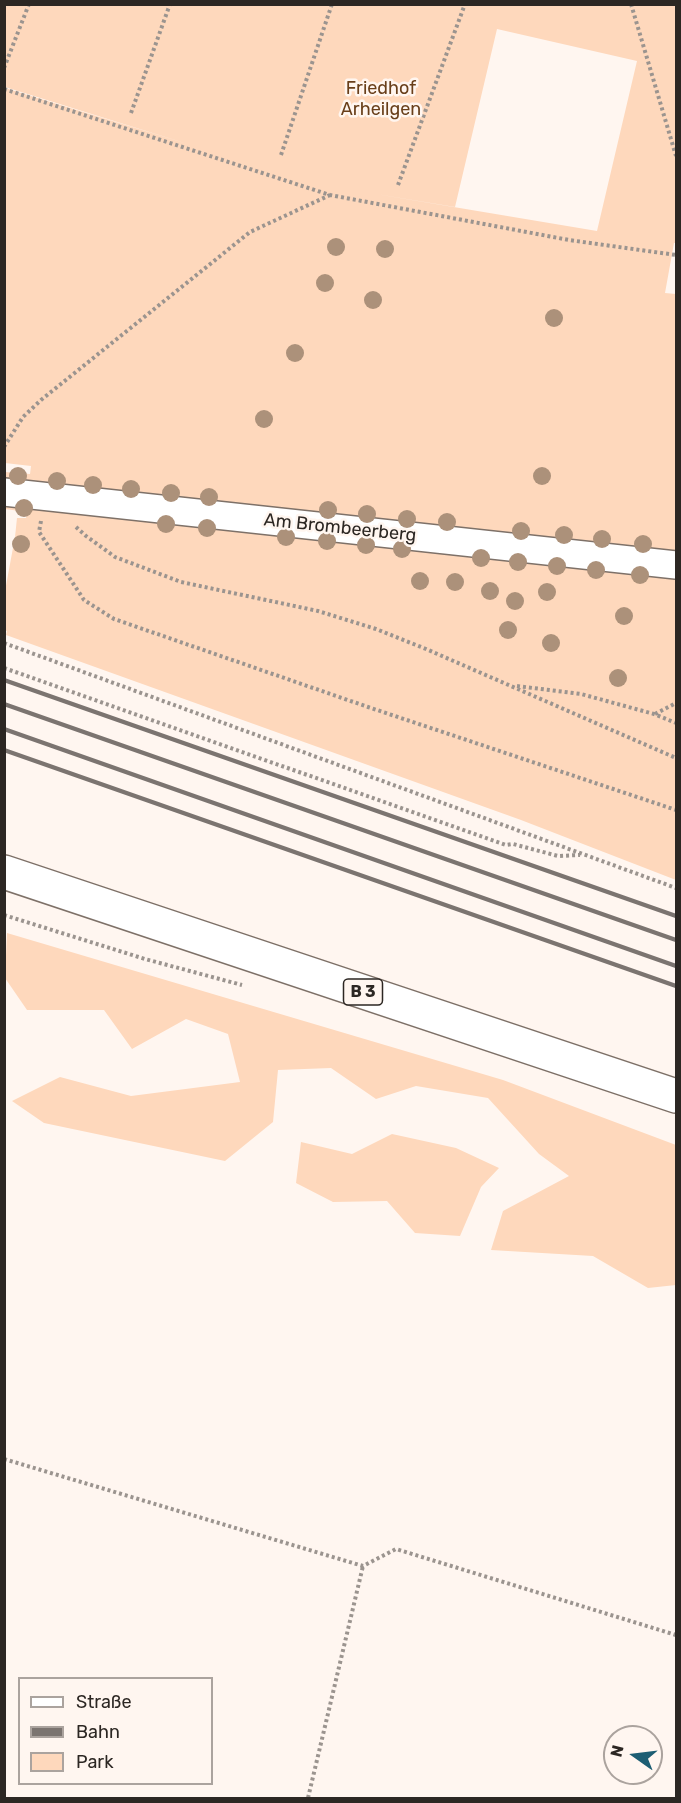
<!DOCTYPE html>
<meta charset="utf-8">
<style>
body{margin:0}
#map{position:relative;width:681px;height:1803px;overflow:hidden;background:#fff6f0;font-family:Rubik,sans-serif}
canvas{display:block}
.frame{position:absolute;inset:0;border:6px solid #2c2723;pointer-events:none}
.legend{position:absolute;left:18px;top:1677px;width:195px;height:108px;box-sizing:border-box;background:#fff6f0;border:2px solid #aba39e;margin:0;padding:8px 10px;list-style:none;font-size:18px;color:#2c2723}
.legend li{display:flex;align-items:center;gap:12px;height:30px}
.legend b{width:30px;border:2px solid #aba39e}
.north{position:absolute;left:603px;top:1725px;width:60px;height:60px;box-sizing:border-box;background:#fff6f0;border:2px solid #aba39e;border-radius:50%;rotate:284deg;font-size:16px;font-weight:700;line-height:24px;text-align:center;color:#2c2723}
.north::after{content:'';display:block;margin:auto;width:21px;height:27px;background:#1d5e73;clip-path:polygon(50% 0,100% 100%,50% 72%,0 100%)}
</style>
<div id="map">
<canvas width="681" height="1803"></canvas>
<div class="frame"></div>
<ul class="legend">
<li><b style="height:8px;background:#fff"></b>Straße</li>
<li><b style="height:8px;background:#7b7470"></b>Bahn</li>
<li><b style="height:16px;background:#fed8bc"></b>Park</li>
</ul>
<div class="north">N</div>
</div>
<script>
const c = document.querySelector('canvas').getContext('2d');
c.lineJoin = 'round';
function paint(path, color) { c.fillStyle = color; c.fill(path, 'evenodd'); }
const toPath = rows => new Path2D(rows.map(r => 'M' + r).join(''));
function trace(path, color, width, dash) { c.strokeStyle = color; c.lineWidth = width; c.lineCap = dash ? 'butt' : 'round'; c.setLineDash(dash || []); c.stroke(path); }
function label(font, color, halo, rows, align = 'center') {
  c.font = font + ' Rubik,sans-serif'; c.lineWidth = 5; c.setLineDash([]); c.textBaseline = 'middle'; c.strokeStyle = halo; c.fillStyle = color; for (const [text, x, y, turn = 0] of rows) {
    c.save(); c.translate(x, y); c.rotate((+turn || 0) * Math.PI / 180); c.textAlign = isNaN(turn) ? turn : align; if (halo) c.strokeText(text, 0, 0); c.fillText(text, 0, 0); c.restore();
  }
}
paint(toPath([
 [5,5,676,5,676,243,674,243,665,293,676,294,676,880,521,820,6,635,7,631,4,630,5,591,15,537,17,518,26,518,27,512,5,509,10,503,5,479,5,472,30,474,31,466,5,463,5,88,191,145,5,87],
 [497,29,637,61,597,231,370,193,455,207],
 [7,933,503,1080,676,1145,676,1285,648,1288,593,1256,491,1250,503,1211,569,1176,539,1154,488,1098,416,1086,376,1099,331,1068,278,1070,273,1122,225,1161,44,1123,12,1101,60,1077,131,1096,240,1082,228,1034,186,1019,132,1049,104,1010,27,1010,5,978],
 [392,1134,456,1148,499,1168,481,1187,460,1236,415,1233,387,1201,333,1202,296,1183,301,1142,352,1154]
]), '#fed8bc');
const street = toPath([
 [4,492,676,565]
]);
const primary = toPath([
 [4,872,676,1096]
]);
trace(street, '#7e7168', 30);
trace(primary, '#7e7168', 36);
trace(toPath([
 [631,4,676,156],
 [4,68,29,4],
 [4,89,330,195,569,240,676,255],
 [131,113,170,4],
 [281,155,332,4],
 [398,185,465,4],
 [4,447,23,417,41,400,250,232,330,195],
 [41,521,39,532,84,600,114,619,368,707,676,810],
 [76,527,86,536,115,557,181,582,318,611,376,629,426,649,676,758],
 [4,643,676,888],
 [4,668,506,845,513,844,558,856,580,855],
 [517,686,581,694,654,714,676,723],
 [655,714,676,703],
 [4,915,145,959,242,985],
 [4,1459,363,1566,396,1549,676,1635],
 [308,1798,363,1566]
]), '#9b948f', 4, [3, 3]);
trace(street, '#fff', 27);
trace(primary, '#fff', 33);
trace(toPath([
 [4,680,676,916],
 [4,704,676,940],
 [4,729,676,966],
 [4,750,676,986]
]), '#7b7470', 4.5);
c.fillStyle = '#ac917a';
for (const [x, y] of [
 [336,247],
 [385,249],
 [325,283],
 [373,300],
 [554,318],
 [295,353],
 [264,419],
 [18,476],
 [542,476],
 [57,481],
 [93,485],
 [131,489],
 [171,493],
 [209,497],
 [24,508],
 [328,510],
 [367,514],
 [407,519],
 [447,522],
 [166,524],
 [207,528],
 [521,531],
 [564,535],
 [286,537],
 [602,539],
 [327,541],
 [21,544],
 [643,544],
 [366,545],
 [402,549],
 [481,558],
 [518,562],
 [557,566],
 [596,570],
 [640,575],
 [420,581],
 [455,582],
 [490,591],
 [547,592],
 [515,601],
 [624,616],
 [508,630],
 [551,643],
 [618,678]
]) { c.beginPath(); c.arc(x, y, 9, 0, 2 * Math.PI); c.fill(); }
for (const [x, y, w] of [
 [363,992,39]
]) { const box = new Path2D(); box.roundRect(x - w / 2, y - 13, w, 26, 4.5); c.fillStyle = '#fff6f0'; c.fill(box); trace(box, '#2c2723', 1.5); }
label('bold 16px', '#2c2723', null, [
 ["B 3",363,992]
]);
label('18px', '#693f1a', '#fff6f0', [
 ["Friedhof",381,89],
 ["Arheilgen",381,110]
]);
label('18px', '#2c2723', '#fff6f0', [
 ["Am Brombeerberg",340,528,6]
]);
</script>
